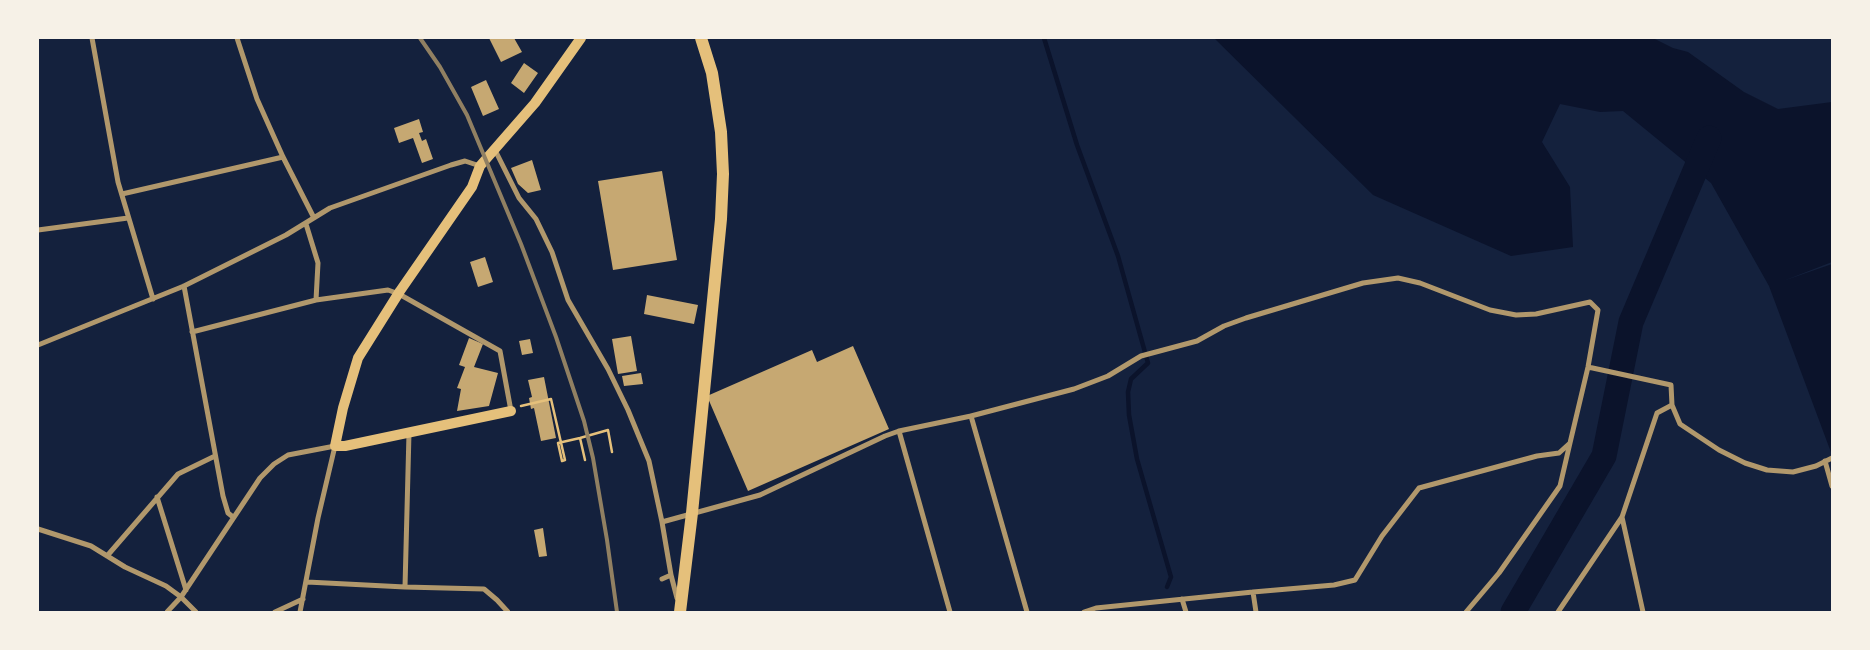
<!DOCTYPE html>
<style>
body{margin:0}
#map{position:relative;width:1870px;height:650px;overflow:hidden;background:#14213d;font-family:Mulish,sans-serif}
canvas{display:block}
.frame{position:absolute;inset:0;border:39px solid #f6f1e7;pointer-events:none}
</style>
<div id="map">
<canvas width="1870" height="650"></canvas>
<div class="frame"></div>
</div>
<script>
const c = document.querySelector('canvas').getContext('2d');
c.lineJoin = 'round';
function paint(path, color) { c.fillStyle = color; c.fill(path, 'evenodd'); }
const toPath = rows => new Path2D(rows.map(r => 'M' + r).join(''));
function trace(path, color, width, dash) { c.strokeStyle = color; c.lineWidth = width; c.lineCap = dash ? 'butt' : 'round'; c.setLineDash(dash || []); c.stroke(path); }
paint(toPath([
 [1214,38,1653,38,1673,48,1688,52,1744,92,1778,109,1832,102,1832,262,1783,281,1832,264,1832,455,1769,286,1711,183,1623,111,1600,112,1560,104,1542,142,1570,187,1573,247,1511,256,1373,195]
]), '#0b132b');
trace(toPath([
 [1044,38,1077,145,1118,256,1148,363,1131,379,1128,392,1129,415,1137,459,1171,577,1167,587]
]), '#0b132b', 4.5);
trace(toPath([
 [1513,612,1604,456,1631,322,1709,138]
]), '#0b132b', 25);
paint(toPath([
 [489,38,514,38,522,52,501,62],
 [524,63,538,73,524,93,511,83],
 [486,80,499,109,483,116,471,87],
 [419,119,423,132,419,133,422,141,426,139,433,159,422,163,413,138,399,143,394,128],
 [532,160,541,190,528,193,518,184,511,168],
 [662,171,677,260,613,270,598,181],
 [485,257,493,282,478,287,470,262],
 [647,295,698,305,694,324,644,314],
 [631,336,637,371,618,374,612,339],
 [469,338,483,344,474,367,498,373,489,406,457,411,461,389,457,388,465,367,459,365],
 [530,339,533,353,522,355,519,341],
 [853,346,889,429,748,491,707,396,812,350,817,362],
 [641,373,643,384,624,386,622,376],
 [544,377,556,438,541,441,534,408,531,409,529,398,532,397,528,380],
 [543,528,547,556,539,557,534,530]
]), '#c6a872');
trace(toPath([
 [521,406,551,399,562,447,565,460,562,461,558,443,580,438,608,430,612,452],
 [580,438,585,460]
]), '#e5c07b', 2.5);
trace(toPath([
 [92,38,118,182,153,299],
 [237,38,257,99,283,157,314,218],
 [495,150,519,198,536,219,552,252,568,300,608,369,628,410,649,461,662,522],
 [122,194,283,157],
 [306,224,318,263,316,300],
 [38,230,128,218],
 [184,286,223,496,228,513,233,517],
 [192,332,316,300,388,290,399,294,500,351,511,411],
 [38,345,184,286,286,235,330,208,451,165,465,161,480,166],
 [1588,367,1671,385,1672,405,1680,424,1719,450,1745,463,1767,470,1793,472,1816,466,1832,458],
 [971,416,1027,612],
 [899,431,950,612],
 [1825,461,1832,486],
 [157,497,186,590],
 [1622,517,1643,612],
 [38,529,91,546,125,567,166,586,181,597,196,612],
 [107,556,178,474,215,456],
 [671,575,662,522,760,495,885,436,899,431,971,416,1074,389,1108,376,1141,356,1197,341,1224,326,1246,318,1363,283,1398,278,1420,283,1490,310,1516,315,1536,314,1590,302,1598,310,1588,367,1570,443,1559,453,1537,456,1419,488,1382,536,1355,580,1334,585,1253,592,1096,608,1084,612],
 [662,579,671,575,677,598],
 [307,582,405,587,484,589,497,600,508,612],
 [405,587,409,433],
 [1253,592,1256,612],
 [1182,599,1186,612],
 [167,612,181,597,260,478,274,464,288,455,335,446,318,518,300,612],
 [275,612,303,599],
 [1466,612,1499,573,1560,486,1570,443],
 [1558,612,1622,517,1657,413,1672,405]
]), '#b1986c', 5);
trace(toPath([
 [511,411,345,446,335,446,343,408,358,358,400,291,472,187,480,166,535,103,581,38]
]), '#e5c07b', 10);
trace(toPath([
 [680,612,692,513,721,219,723,174,721,132,712,73,701,38]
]), '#e5c07b', 12);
trace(toPath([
 [420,38,440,67,467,115,521,244,556,337,584,421,593,458,607,540,617,612]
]), '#918062', 4);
</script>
